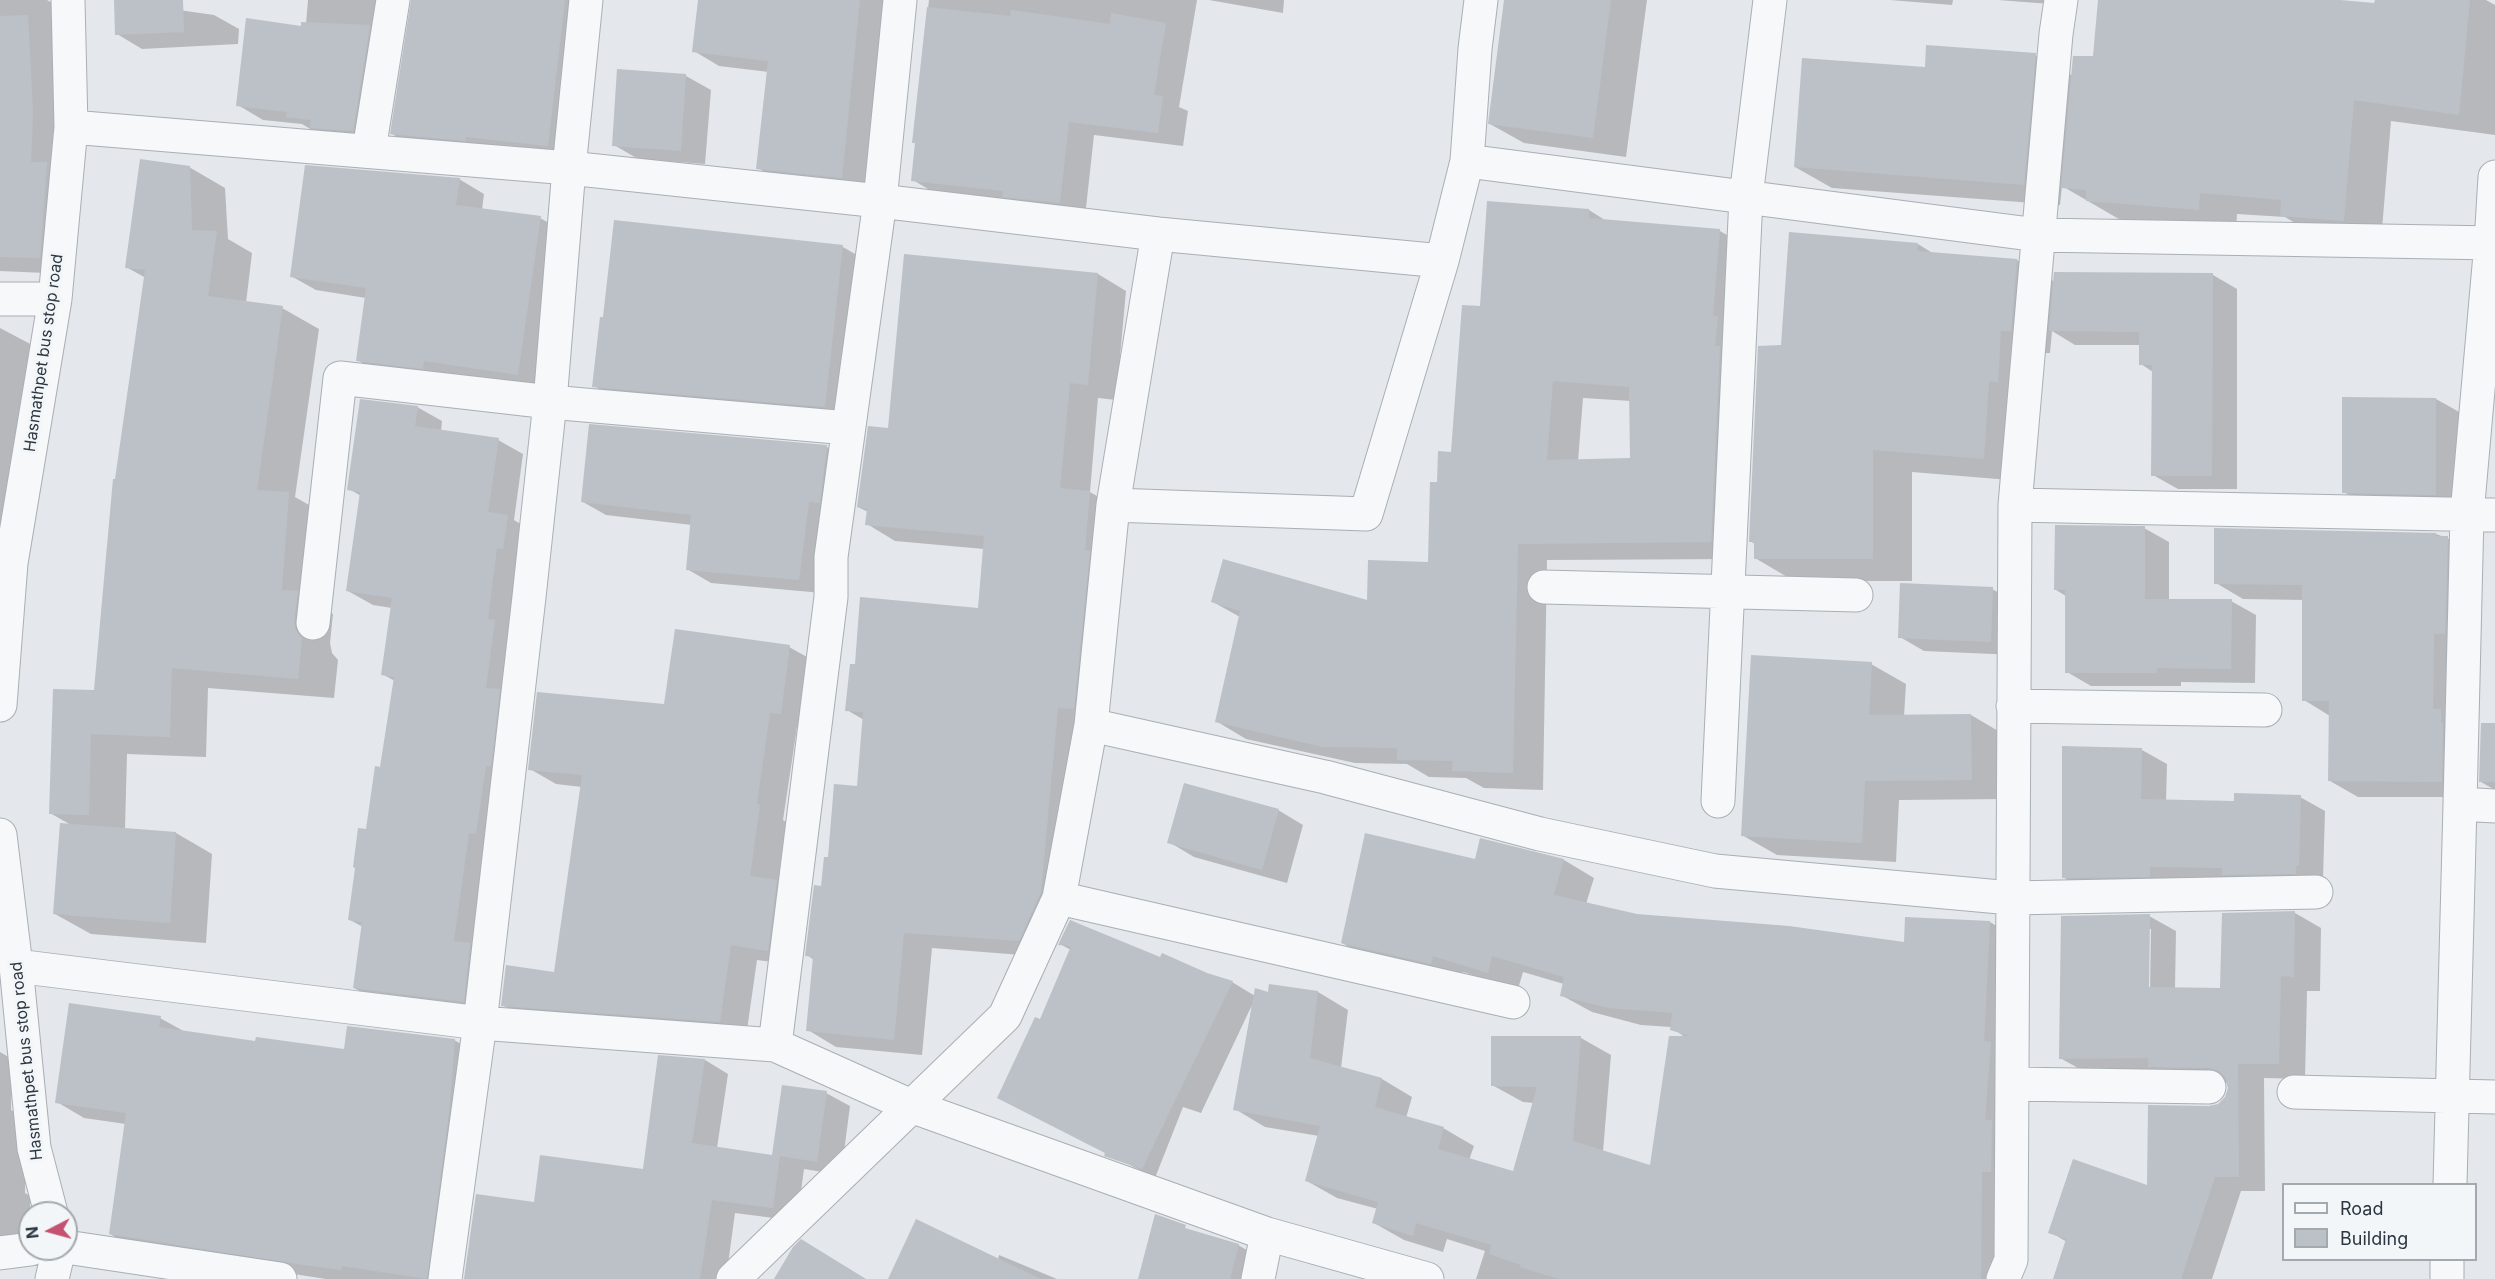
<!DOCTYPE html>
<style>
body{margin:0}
#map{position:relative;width:2495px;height:1279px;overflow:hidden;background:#e4e7eb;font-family:Inter,sans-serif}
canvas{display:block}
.legend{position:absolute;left:2282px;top:1183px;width:195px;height:78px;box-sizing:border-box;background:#f3f6f8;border:2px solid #a3aaaf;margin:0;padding:8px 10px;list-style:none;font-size:18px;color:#2c3742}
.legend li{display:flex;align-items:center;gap:12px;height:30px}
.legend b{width:30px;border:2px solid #a3aaaf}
.north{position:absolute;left:18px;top:1201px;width:60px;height:60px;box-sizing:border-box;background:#f3f6f8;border:2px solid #a3aaaf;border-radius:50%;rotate:264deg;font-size:16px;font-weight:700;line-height:24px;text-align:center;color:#2c3742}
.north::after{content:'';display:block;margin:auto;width:21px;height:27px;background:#c65272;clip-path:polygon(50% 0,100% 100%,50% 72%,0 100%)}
</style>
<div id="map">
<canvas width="2495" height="1279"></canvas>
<ul class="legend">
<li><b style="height:8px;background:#f6f8f9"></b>Road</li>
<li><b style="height:16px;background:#bbc1c7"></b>Building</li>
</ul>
<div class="north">N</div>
</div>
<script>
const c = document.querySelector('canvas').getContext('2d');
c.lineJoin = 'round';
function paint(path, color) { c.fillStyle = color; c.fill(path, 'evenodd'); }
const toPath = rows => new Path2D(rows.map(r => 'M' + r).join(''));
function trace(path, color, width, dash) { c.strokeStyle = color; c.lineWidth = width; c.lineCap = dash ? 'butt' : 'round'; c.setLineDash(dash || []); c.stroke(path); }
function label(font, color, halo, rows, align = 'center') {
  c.font = font + ' Inter,sans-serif'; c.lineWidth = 6; c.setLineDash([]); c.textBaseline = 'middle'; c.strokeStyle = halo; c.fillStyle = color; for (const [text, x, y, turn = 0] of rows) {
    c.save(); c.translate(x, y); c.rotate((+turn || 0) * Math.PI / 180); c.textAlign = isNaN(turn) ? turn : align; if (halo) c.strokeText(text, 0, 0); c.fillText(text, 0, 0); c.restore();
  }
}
paint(toPath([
 [0,0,47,0,56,5,68,274,0,271],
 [308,0,407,0,378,145,312,130,302,124,263,120,238,105,306,24],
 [413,0,592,0,573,159,417,148,392,134],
 [700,0,887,0,866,192,783,183,758,168,769,72,719,66,694,51],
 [929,0,1197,0,1179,107,1188,111,1183,146,1094,135,1085,217,938,195,913,180,916,144,913,142],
 [1209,0,1284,0,1283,13],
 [1506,0,1647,0,1626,157,1524,143,1490,124],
 [1890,0,1953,0,1952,5],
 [1998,0,2076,0,2076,6],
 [2264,0,2321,0,2376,4,2376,0,2486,0,2495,5,2495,135,2391,121,2381,241,2318,237,2285,217,2237,214,2236,230,2124,222,2062,186,2060,205,1832,188,1795,167,1926,69,2035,55,2073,76,2258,72],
 [115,1,214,15,239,29,238,44,142,49,117,34],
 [619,71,686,76,711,90,705,164,638,159,614,145],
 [189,167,225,188,228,239,252,253,246,303,282,308,319,329,295,497,325,514,318,605,333,614,330,643,332,653,338,660,334,698,208,688,206,757,127,754,125,829,176,833,212,854,206,943,91,934,55,914,71,825,50,813,95,691,117,481,146,278,126,267],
 [459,179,484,194,482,210,540,218,565,232,542,388,382,374,357,360,366,298,316,290,291,276],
 [1589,210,1608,222,1720,231,1750,248,1741,559,1547,560,1543,790,1484,788,1466,778,1429,777,1407,764,1355,763,1246,739,1216,721,1240,617,1213,602,1369,602,1429,564,1439,484,1453,453,1481,308],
 [1583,398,1631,401,1632,459,1578,461],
 [1918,244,1934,254,2017,260,2055,282,2213,275,2237,289,2237,489,2178,489,2153,475,2153,372,2141,364,2141,345,2075,345,2052,331,2050,353,2040,353,2022,481,1912,472,1912,581,1794,581,1755,558,1755,544,1750,541,1783,347],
 [843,247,867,261,849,420,618,400,594,386,605,319],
 [1098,274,1126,291,1116,400,1098,398,1090,492,1118,508,1047,957,932,948,922,1055,836,1047,808,1030,814,960,807,955,830,859,858,787,864,720,847,710,856,666,979,610,984,549,895,541,867,524,868,512,858,507,889,430],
 [0,328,36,347,13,559,9,719,0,719],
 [2343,399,2436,399,2461,413,2460,508,2368,507,2344,492],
 [417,407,442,421,441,431,498,440,523,454,514,520,532,531,488,1015,379,1002,354,988,363,927,350,920,357,868,382,768,395,681,382,674,392,608,373,605,348,591,361,496,349,489],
 [591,426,827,447,850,460,822,593,711,583,687,569,692,525,606,515,583,502],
 [2144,528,2169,542,2169,600,2231,601,2256,615,2255,683,2181,682,2181,686,2091,686,2067,672,2066,596,2056,590],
 [2436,534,2447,538,2475,554,2469,797,2358,797,2330,781,2330,716,2304,700,2304,600,2243,599,2216,583],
 [1992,589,2017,603,2016,655,1924,651,1900,637],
 [789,647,816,662,807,729,797,727,783,820,786,822,778,882,803,897,795,965,757,960,746,1037,529,1020,502,1005,556,973,582,787,556,784,530,769],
 [1871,664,1906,684,1904,716,1971,715,2005,735,2006,799,1899,800,1896,862,1777,855,1742,835],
 [2482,724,2495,724,2495,790,2481,782],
 [2142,750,2167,764,2166,801,2235,803,2300,797,2325,811,2323,879,2088,892,2063,877],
 [1278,810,1303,825,1287,883,1194,857,1169,842],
 [1564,860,1594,878,1586,904,1636,915,1905,944,1990,922,2020,940,2011,1279,1476,1279,1485,1251,1447,1239,1443,1252,1404,1240,1374,1223,1378,1209,1337,1198,1307,1181,1319,1136,1265,1127,1235,1109,1252,1005,1201,1113,1183,1107,1155,1178,999,1097,1041,1021,1071,950,1060,944,1161,959,1232,982,1255,996,1269,994,1271,986,1318,992,1348,1010,1341,1068,1382,1079,1412,1097,1406,1118,1443,1128,1474,1146,1469,1160,1514,1173,1534,1103,1523,1102,1492,1085,1581,1038,1611,1055,1603,1152,1651,1167,1686,1038,1671,1027,1641,1025,1592,1012,1561,995,1564,984,1523,972,1518,989,1463,972,1462,980,1373,960,1342,943,1476,861],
 [2295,913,2321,928,2320,991,2307,991,2305,1079,2264,1078,2265,1191,2241,1191,2212,1279,2055,1279,2067,1242,2050,1232,2149,1187,2209,1107,2218,1105,2226,1098,2229,1088,2228,1083,2176,1082,2087,1073,2060,1058,2149,916,2176,931,2175,989,2222,990],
 [2148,929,2151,929,2150,995,2147,995],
 [160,1018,187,1033,256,1042,345,1051,454,1040,482,1056,456,1279,326,1279,138,1250,110,1234,126,1124,84,1118,57,1102],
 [0,1052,12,1059,11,1110,26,1118,25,1193,30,1196,30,1247,0,1262],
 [705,1060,728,1074,717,1148,774,1156,826,1093,850,1106,841,1175,804,1169,797,1221,735,1213,726,1279,464,1279,535,1204,644,1171],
 [1238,1245,1269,1263,1264,1279,1150,1279],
 [999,1255,1057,1279,890,1279,998,1260]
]), '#0003');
paint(toPath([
 [114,0,183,0,184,32,115,35],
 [411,0,565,0,548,146,466,137,465,141,390,134],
 [698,0,860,0,842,178,756,169,768,61,692,52],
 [1504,0,1611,0,1593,138,1488,124],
 [2098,0,2340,0,2374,3,2375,0,2470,0,2459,115,2354,100,2344,221,2280,216,2281,200,2200,193,2199,210,2086,201,2086,190,2061,188,2073,56,2093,56],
 [927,7,1010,16,1011,10,1110,24,1111,13,1166,23,1154,95,1163,96,1158,133,1069,122,1060,203,1002,197,1003,191,911,181,915,143,912,143],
 [28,15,33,112,31,162,47,162,40,258,0,257,0,16],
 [246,18,301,26,301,22,370,25,353,131,310,128,311,120,286,117,287,112,236,106],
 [1926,45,2036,53,2024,185,1794,167,1802,58,1925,67],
 [617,69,686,74,681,151,612,146],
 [140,159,190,166,192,230,217,231,208,296,283,306,257,490,289,492,282,590,298,591,294,622,296,631,302,638,298,679,172,668,170,737,91,734,89,815,49,814,53,689,94,690,113,479,115,479,145,270,125,268],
 [305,165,460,178,456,205,541,216,518,375,424,361,423,369,356,361,366,288,290,277],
 [1487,201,1589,209,1589,218,1720,229,1713,316,1718,316,1715,346,1720,346,1711,542,1518,544,1513,773,1452,771,1453,761,1397,760,1397,748,1323,747,1215,722,1240,611,1211,602,1223,559,1367,600,1368,560,1428,562,1430,482,1437,482,1438,451,1451,452,1462,305,1480,306],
 [1553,381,1629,387,1630,458,1547,460],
 [614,220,843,245,825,407,592,387,600,317,603,317],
 [1789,232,1918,243,1917,251,2017,259,2011,331,2001,331,1998,382,1989,381,1984,459,1873,450,1873,559,1754,559,1754,542,1749,542,1758,346,1781,345],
 [904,254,1098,273,1088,385,1070,383,1060,488,1090,491,1085,550,1090,551,1074,709,1058,708,1041,892,1019,941,904,933,894,1040,806,1031,813,957,805,956,814,885,821,886,824,857,828,857,834,784,857,786,863,712,845,711,850,664,855,664,860,597,978,608,984,536,865,525,867,509,857,507,868,426,888,428],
 [2054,272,2213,273,2212,476,2151,476,2152,365,2139,365,2139,332,2049,331],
 [2342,397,2436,398,2436,495,2342,493],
 [360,399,418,406,415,426,499,438,488,512,508,515,503,549,497,548,488,619,495,620,486,688,500,689,491,766,486,766,476,834,469,833,454,941,470,943,464,1002,353,988,362,922,348,920,355,868,353,867,358,828,366,829,375,766,380,767,394,677,381,675,392,598,346,591,360,492,347,490],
 [589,424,827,445,820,503,809,502,799,580,686,570,691,515,581,502],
 [2055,525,2145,526,2145,599,2232,599,2231,669,2157,668,2157,673,2065,673,2065,590,2054,590],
 [2214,528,2436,533,2436,536,2448,536,2445,634,2434,634,2433,709,2441,709,2441,723,2443,723,2442,782,2328,781,2329,701,2302,701,2302,585,2214,584],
 [1900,583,1993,587,1991,642,1898,638],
 [675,629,790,645,781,714,770,713,757,804,760,805,750,876,777,880,768,951,731,945,720,1022,501,1006,506,965,554,972,582,775,528,770,537,692,664,704],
 [1751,655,1872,662,1869,715,1971,714,1972,780,1865,781,1862,843,1741,836],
 [2481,723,2495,723,2495,782,2479,782],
 [2062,746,2142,748,2141,799,2234,801,2234,793,2301,795,2299,866,2296,866,2296,874,2222,875,2222,868,2150,867,2150,877,2062,878],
 [1184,783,1279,809,1262,870,1167,843],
 [60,823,176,832,170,923,53,914],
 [1365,833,1475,859,1480,838,1564,859,1554,895,1637,914,1789,926,1904,942,1905,917,1990,921,1984,1041,1991,1042,1985,1120,1992,1120,1991,1172,1982,1172,1981,1279,1559,1279,1520,1267,1521,1265,1489,1254,1491,1245,1416,1223,1413,1236,1372,1223,1378,1202,1305,1181,1320,1126,1233,1110,1255,988,1268,992,1269,984,1318,991,1310,1058,1382,1078,1375,1107,1444,1127,1438,1149,1513,1171,1537,1087,1491,1086,1491,1036,1581,1036,1573,1141,1650,1165,1669,1036,1690,1036,1670,1030,1672,1013,1609,1008,1560,996,1564,977,1492,956,1488,973,1433,956,1431,964,1341,943],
 [2295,911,2294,977,2281,976,2279,1064,2238,1064,2239,1177,2215,1177,2181,1279,2053,1279,2066,1239,2048,1233,2073,1159,2147,1185,2148,1105,2209,1106,2218,1104,2225,1097,2228,1088,2225,1077,2219,1071,2210,1068,2148,1067,2148,1058,2059,1059,2061,916,2150,914,2149,987,2220,988,2222,913],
 [1070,920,1160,957,1162,953,1207,973,1233,981,1142,1169,1104,1156,1105,1153,997,1098,1035,1017,1040,1019,1071,946,1058,945],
 [69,1003,161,1016,159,1027,255,1041,256,1037,344,1049,347,1026,455,1039,449,1112,427,1279,342,1266,341,1270,297,1264,109,1234,126,1113,55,1103],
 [658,1055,705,1059,692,1143,772,1155,782,1085,827,1091,817,1162,780,1156,773,1208,712,1200,700,1279,464,1279,476,1194,534,1202,540,1155,643,1169],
 [1155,1214,1186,1225,1185,1228,1239,1244,1230,1279,1138,1279],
 [916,1219,1041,1279,888,1279],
 [801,1239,866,1279,774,1279,793,1247]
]), '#bbc1c7');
const minor = toPath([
 [71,127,569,168,880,201,1158,234,1442,261],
 [369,150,393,0],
 [1467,161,2038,235,2495,243],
 [0,299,55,299],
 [1113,505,1366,514,1442,261,1467,161,1475,49,1481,0],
 [2015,505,2495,515],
 [1544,587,1856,595],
 [313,623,340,378,550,402,848,428],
 [0,705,11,563,55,299,71,127,68,0],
 [2013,706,2265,710],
 [1091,725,1325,777,1540,834,1715,871,2011,898,2316,892],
 [1718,801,1746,197,1770,0],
 [2460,804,2467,514,2491,243,2495,177],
 [0,835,16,966,34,1148,51,1213],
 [1059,898,1513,1002],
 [16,966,480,1023,775,1045,911,1106,1267,1234,1427,1279],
 [775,1045,831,597,831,557,880,201,900,0],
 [2012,1084,2209,1087],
 [2294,1092,2495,1097],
 [2450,1184,2460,804,2495,806],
 [66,1247,280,1279],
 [0,1253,31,1249],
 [52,1279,59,1249],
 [445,1279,480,1023,529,597,550,402,569,168,586,0],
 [733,1279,1005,1016,1059,898,1091,725,1113,505,1158,234],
 [1258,1279,1267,1234],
 [2003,1279,2011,1260,2015,505,2056,34,2061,0],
 [2447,1279,2447,1260]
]);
trace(minor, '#a9afb5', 35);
trace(minor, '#f6f8f9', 33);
label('16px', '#2c3742', '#f3f6f8', [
 ["Hasmathpet bus stop road",44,353,-82],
 ["Hasmathpet bus stop road",27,1061,-96]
]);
</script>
